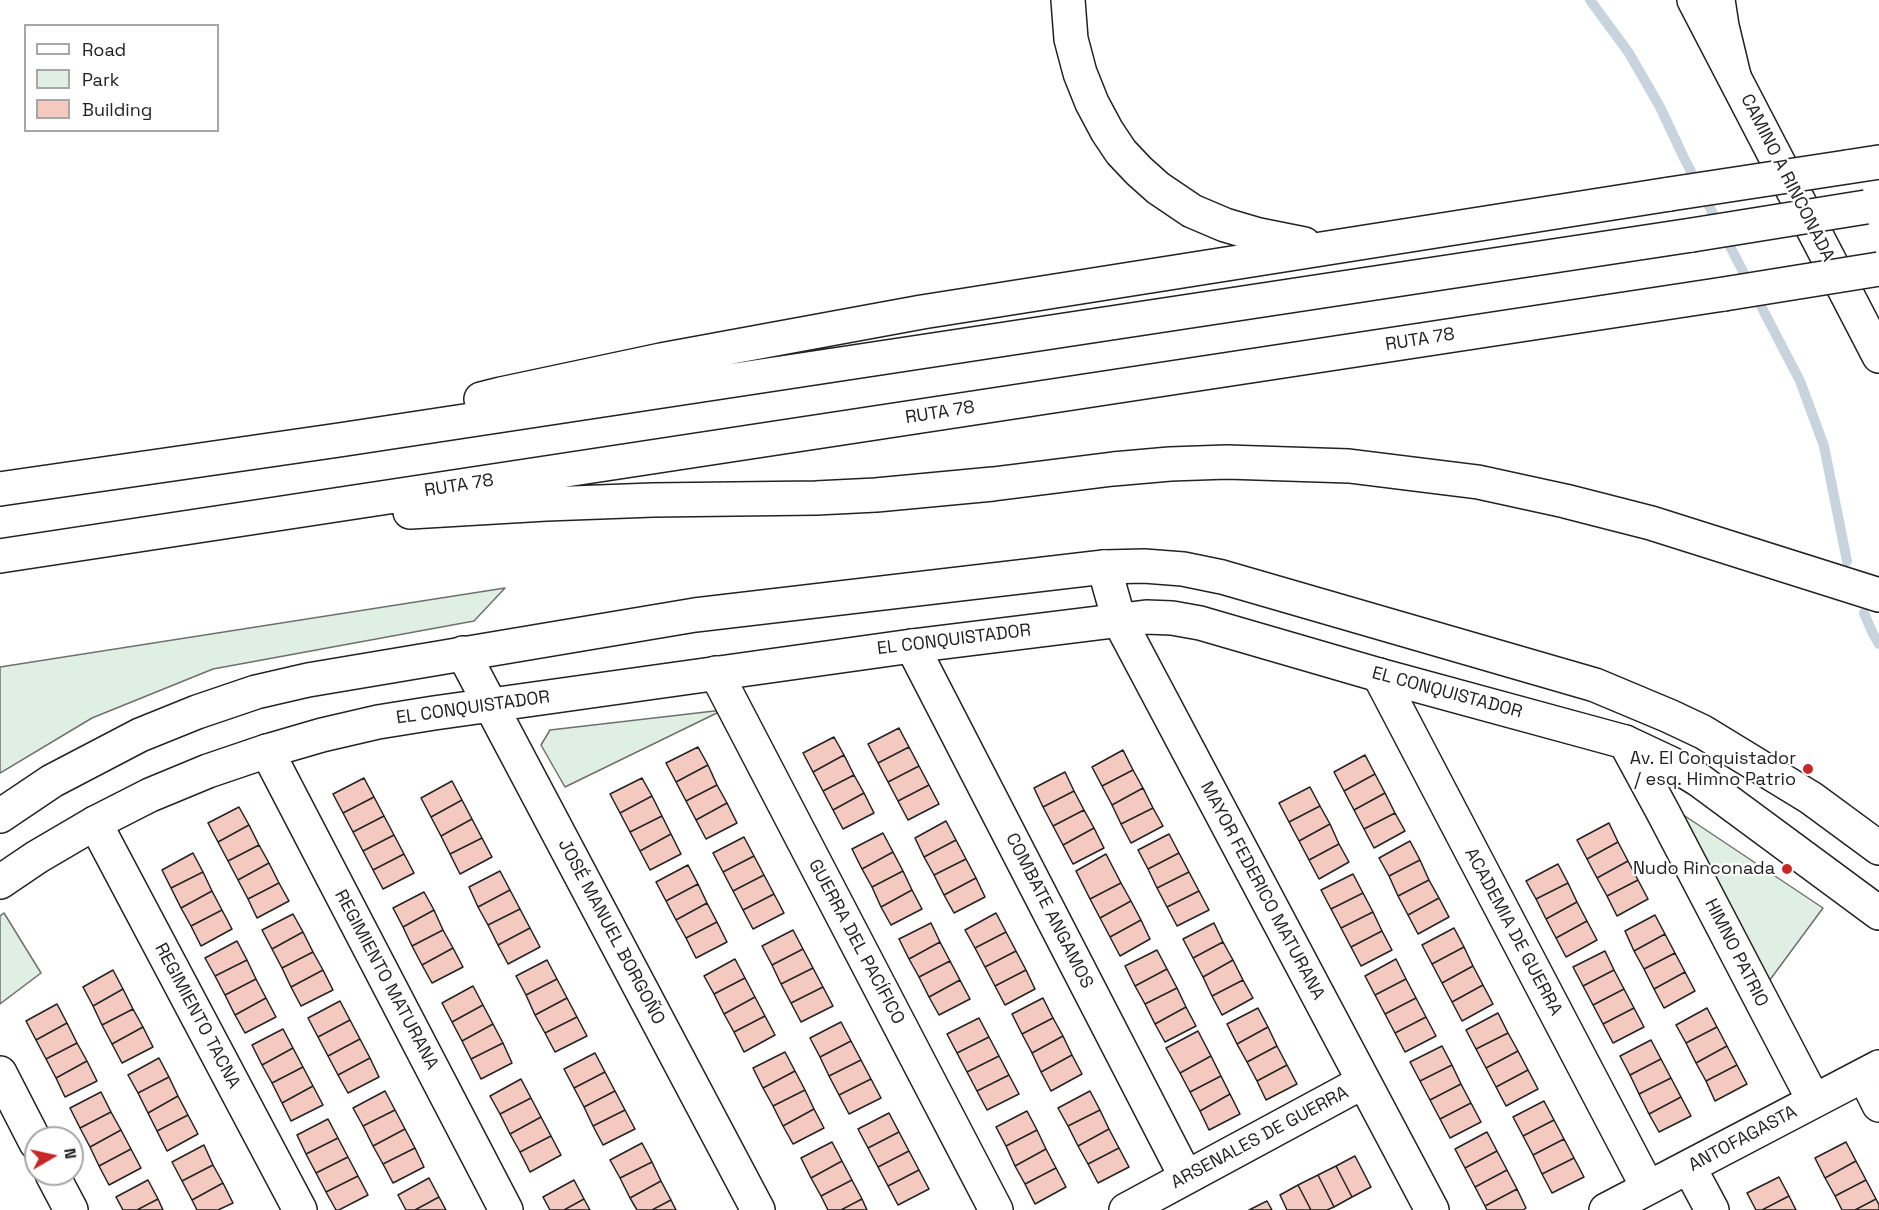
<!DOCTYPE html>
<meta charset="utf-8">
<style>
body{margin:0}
#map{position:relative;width:1879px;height:1210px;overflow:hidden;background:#fff;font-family:"Space Grotesk",sans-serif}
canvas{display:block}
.legend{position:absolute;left:24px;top:24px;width:195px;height:108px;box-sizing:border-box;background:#fff;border:2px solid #a7a7a7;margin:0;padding:8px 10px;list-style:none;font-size:18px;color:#222}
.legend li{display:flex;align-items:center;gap:12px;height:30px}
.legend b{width:30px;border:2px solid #a7a7a7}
.north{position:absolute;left:24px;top:1126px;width:60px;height:60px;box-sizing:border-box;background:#fff;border:2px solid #a7a7a7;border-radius:50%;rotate:81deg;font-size:16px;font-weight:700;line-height:24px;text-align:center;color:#222}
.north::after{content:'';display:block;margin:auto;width:21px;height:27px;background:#c62828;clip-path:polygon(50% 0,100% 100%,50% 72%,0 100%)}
</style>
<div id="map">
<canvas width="1879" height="1210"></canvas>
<ul class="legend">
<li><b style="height:8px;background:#fff"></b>Road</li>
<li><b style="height:16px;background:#e0efe3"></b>Park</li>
<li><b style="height:16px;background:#f3c9c0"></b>Building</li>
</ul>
<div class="north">N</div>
</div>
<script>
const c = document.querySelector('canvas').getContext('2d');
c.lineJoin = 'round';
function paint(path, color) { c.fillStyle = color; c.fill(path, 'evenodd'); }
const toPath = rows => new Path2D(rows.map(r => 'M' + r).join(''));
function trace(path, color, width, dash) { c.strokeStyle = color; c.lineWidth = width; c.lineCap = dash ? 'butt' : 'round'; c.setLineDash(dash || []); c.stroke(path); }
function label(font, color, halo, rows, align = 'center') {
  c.font = font + ' "Space Grotesk",sans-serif'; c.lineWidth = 4.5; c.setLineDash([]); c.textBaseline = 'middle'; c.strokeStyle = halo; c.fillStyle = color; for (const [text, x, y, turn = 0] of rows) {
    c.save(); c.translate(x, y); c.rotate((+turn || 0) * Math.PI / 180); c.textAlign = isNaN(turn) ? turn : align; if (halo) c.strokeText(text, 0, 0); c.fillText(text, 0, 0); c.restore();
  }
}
const green = toPath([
 [505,588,474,621,213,669,92,718,0,773,0,667,505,588],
 [723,710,565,787,541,745,550,730,723,710],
 [1664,814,1685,816,1823,908,1758,996,1664,814],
 [4,913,41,973,0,1004,0,916,4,913]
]);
paint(green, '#e0efe3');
trace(green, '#6f6f6f', 1.5);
trace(toPath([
 [1590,0,1629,53,1660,107,1684,158,1800,381,1824,446,1847,561],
 [1864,613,1873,634,1879,644]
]), '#c7d3dd', 10);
const building = toPath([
 [899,728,909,747,878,763,868,744,899,728],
 [834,737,844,755,813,772,803,753,834,737],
 [698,747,708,765,676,782,666,763,698,747],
 [909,747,919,766,888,782,878,763,909,747],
 [1123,750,1133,770,1102,786,1092,767,1123,750],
 [844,755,854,775,823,791,813,772,844,755],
 [1365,755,1375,774,1344,791,1334,772,1365,755],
 [708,765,717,785,686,801,676,782,708,765],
 [919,766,929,785,898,801,888,782,919,766],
 [1133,770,1143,788,1112,805,1102,786,1133,770],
 [1065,772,1074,791,1043,807,1034,788,1065,772],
 [1375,774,1385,793,1354,810,1344,791,1375,774],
 [854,775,864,793,833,810,823,791,854,775],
 [364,778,374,797,343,813,333,794,364,778],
 [642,778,652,796,620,813,610,794,642,778],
 [452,781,462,800,431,817,421,798,452,781],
 [717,785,727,803,696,820,686,801,717,785],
 [929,785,939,804,908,820,898,801,929,785],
 [1310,787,1320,806,1289,822,1279,803,1310,787],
 [1143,788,1153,808,1121,824,1112,805,1143,788],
 [1074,791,1084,810,1053,826,1043,807,1074,791],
 [864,793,874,813,843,829,833,810,864,793],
 [1385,793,1395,813,1364,829,1354,810,1385,793],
 [652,796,662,816,630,832,620,813,652,796],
 [374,797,384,816,353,832,343,813,374,797],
 [462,800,472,819,441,836,431,817,462,800],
 [727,803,737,823,706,839,696,820,727,803],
 [1320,806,1330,824,1299,841,1289,822,1320,806],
 [239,807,249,825,218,842,208,823,239,807],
 [1153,808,1163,826,1131,843,1121,824,1153,808],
 [1084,810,1094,828,1063,845,1053,826,1084,810],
 [1395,813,1405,831,1374,848,1364,829,1395,813],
 [384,816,394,835,363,851,353,832,384,816],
 [662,816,671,834,640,851,630,832,662,816],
 [472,819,482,838,450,854,441,836,472,819],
 [946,821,956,840,924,857,915,838,946,821],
 [1609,823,1618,842,1587,859,1577,840,1609,823],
 [1330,824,1339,844,1309,860,1299,841,1330,824],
 [249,825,259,845,228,861,218,842,249,825],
 [1094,828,1104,848,1073,864,1063,845,1094,828],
 [883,833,893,852,862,869,852,849,883,833],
 [671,834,681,854,650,870,640,851,671,834],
 [1169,834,1179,853,1148,869,1138,850,1169,834],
 [394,835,404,854,373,870,363,851,394,835],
 [744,837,754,856,723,872,713,853,744,837],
 [482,838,492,857,460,874,450,854,482,838],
 [956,840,966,859,934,875,924,857,956,840],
 [1410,841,1420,860,1389,876,1379,858,1410,841],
 [1618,842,1628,861,1597,878,1587,859,1618,842],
 [1339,844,1349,862,1319,879,1309,860,1339,844],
 [259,845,269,863,238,880,228,861,259,845],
 [893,852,903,871,872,887,862,869,893,852],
 [193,853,203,872,171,888,162,870,193,853],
 [1179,853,1189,872,1157,888,1148,869,1179,853],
 [404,854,414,873,383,889,373,870,404,854],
 [1106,854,1121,883,1090,899,1076,871,1106,854],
 [754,856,764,875,733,891,723,872,754,856],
 [966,859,976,878,944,895,934,875,966,859],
 [1420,860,1429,880,1398,896,1389,876,1420,860],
 [1628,861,1638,880,1607,896,1597,878,1628,861],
 [269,863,279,883,248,899,238,880,269,863],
 [1558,864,1568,883,1536,899,1526,881,1558,864],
 [688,865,698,884,666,901,656,882,688,865],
 [500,871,510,890,478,907,469,887,500,871],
 [903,871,912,890,881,907,872,887,903,871],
 [203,872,212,891,181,908,171,888,203,872],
 [1189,872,1199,891,1167,907,1157,888,1189,872],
 [1353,874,1363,893,1331,909,1321,890,1353,874],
 [764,875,774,894,743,910,733,891,764,875],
 [976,878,985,897,954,913,944,895,976,878],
 [1429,880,1439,898,1408,915,1398,896,1429,880],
 [1638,880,1648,899,1617,916,1607,896,1638,880],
 [279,883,289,901,257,918,248,899,279,883],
 [1121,883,1131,901,1100,918,1090,899,1121,883],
 [1568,883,1577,902,1546,919,1536,899,1568,883],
 [698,884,707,903,676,920,666,901,698,884],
 [510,890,520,909,488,925,478,907,510,890],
 [912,890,922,909,891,925,881,907,912,890],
 [212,891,222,910,191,926,181,908,212,891],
 [1199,891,1209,910,1177,926,1167,907,1199,891],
 [424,892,434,910,403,927,393,908,424,892],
 [1363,893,1373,912,1341,928,1331,909,1363,893],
 [774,894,784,913,753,929,743,910,774,894],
 [1439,898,1449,917,1418,934,1408,915,1439,898],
 [1131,901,1141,920,1110,937,1100,918,1131,901],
 [1577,902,1587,921,1556,938,1546,919,1577,902],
 [707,903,717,922,686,938,676,920,707,903],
 [520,909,530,928,498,945,488,925,520,909],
 [222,910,232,929,201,946,191,926,222,910],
 [434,910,443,930,412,946,403,927,434,910],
 [1373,912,1382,931,1351,947,1341,928,1373,912],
 [996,913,1006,932,975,948,965,930,996,913],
 [293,914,303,932,272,949,262,930,293,914],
 [1655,915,1665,934,1634,951,1625,931,1655,915],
 [1141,920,1150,939,1120,956,1110,937,1141,920],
 [1587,921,1597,940,1566,957,1556,938,1587,921],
 [717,922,727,942,696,958,686,938,717,922],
 [931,923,940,942,909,959,899,939,931,923],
 [1214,923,1223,942,1193,958,1183,939,1214,923],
 [530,928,540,947,508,964,498,945,530,928],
 [1454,928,1464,947,1432,964,1422,945,1454,928],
 [443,930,453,948,422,965,412,946,443,930],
 [793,930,803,949,772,965,762,946,793,930],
 [1382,931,1392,950,1361,966,1351,947,1382,931],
 [303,932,313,952,282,968,272,949,303,932],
 [1006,932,1016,951,985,967,975,948,1006,932],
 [1665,934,1675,953,1644,969,1634,951,1665,934],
 [237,941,247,960,215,976,205,958,237,941],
 [940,942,950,961,919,977,909,959,940,942],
 [1223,942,1233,960,1203,977,1193,958,1223,942],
 [1464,947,1473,966,1442,983,1432,964,1464,947],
 [453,948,463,967,432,983,422,965,453,948],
 [803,949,813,968,781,984,772,965,803,949],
 [1157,950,1167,969,1135,986,1125,966,1157,950],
 [1016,951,1026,970,995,986,985,967,1016,951],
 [1605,951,1614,970,1583,986,1573,967,1605,951],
 [313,952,323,970,291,987,282,968,313,952],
 [1675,953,1685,972,1654,989,1644,969,1675,953],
 [735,959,745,978,714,994,704,976,735,959],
 [1396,959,1406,979,1375,995,1365,976,1396,959],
 [247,960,256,979,225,995,215,976,247,960],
 [547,960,557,979,526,995,516,976,547,960],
 [1233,960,1243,980,1212,996,1203,977,1233,960],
 [950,961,960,980,929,997,919,977,950,961],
 [1473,966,1483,985,1452,1002,1442,983,1473,966],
 [813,968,823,987,791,1003,781,984,813,968],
 [1167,969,1177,988,1145,1004,1135,986,1167,969],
 [113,970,123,989,93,1006,83,987,113,970],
 [323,970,333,990,301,1006,291,987,323,970],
 [1026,970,1035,989,1005,1005,995,986,1026,970],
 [1614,970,1624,989,1593,1005,1583,986,1614,970],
 [1685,972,1695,991,1664,1008,1654,989,1685,972],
 [745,978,755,997,724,1014,714,994,745,978],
 [256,979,266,998,235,1015,225,995,256,979],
 [557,979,567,998,535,1015,526,995,557,979],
 [1406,979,1416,998,1385,1014,1375,995,1406,979],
 [960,980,970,999,939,1015,929,997,960,980],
 [1243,980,1253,998,1222,1015,1212,996,1243,980],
 [1483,985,1493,1004,1462,1021,1452,1002,1483,985],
 [473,986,483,1005,452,1022,442,1003,473,986],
 [823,987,833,1006,801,1022,791,1003,823,987],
 [1177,988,1186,1007,1155,1024,1145,1004,1177,988],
 [123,989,133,1009,102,1025,93,1006,123,989],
 [1624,989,1634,1008,1603,1024,1593,1005,1624,989],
 [755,997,765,1016,734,1032,724,1014,755,997],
 [266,998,276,1017,245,1033,235,1015,266,998],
 [567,998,577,1017,545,1033,535,1015,567,998],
 [1043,998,1053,1018,1022,1034,1012,1014,1043,998],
 [1416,998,1426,1017,1395,1033,1385,1014,1416,998],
 [340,1001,350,1020,318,1037,308,1018,340,1001],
 [57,1004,67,1023,36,1040,26,1021,57,1004],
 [483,1005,493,1024,462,1041,452,1022,483,1005],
 [1186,1007,1196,1026,1165,1042,1155,1024,1186,1007],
 [1258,1008,1268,1027,1237,1044,1227,1024,1258,1008],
 [1634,1008,1644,1027,1613,1043,1603,1024,1634,1008],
 [1707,1008,1717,1027,1686,1043,1676,1025,1707,1008],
 [133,1009,143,1027,112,1044,102,1025,133,1009],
 [1498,1013,1508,1033,1476,1049,1466,1030,1498,1013],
 [765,1016,775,1035,744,1052,734,1032,765,1016],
 [577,1017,587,1036,555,1052,545,1033,577,1017],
 [1426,1017,1436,1036,1405,1052,1395,1033,1426,1017],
 [979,1018,989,1037,957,1053,947,1034,979,1018],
 [1053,1018,1063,1036,1032,1053,1022,1034,1053,1018],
 [350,1020,360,1039,328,1056,318,1037,350,1020],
 [841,1022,851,1041,820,1057,810,1038,841,1022],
 [67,1023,77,1043,46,1059,36,1040,67,1023],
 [493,1024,503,1043,471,1059,462,1041,493,1024],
 [143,1027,153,1047,122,1063,112,1044,143,1027],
 [1268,1027,1277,1046,1247,1062,1237,1044,1268,1027],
 [1717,1027,1727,1046,1696,1063,1686,1043,1717,1027],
 [283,1029,293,1048,262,1065,252,1045,283,1029],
 [1198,1031,1211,1056,1180,1073,1166,1048,1198,1031],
 [1508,1033,1518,1051,1486,1068,1476,1049,1508,1033],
 [1063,1036,1072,1055,1041,1072,1032,1053,1063,1036],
 [989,1037,999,1056,967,1072,957,1053,989,1037],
 [360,1039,370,1058,338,1075,328,1056,360,1039],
 [1651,1040,1661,1059,1630,1075,1620,1056,1651,1040],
 [851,1041,861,1060,829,1076,820,1057,851,1041],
 [77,1043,87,1061,56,1078,46,1059,77,1043],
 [503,1043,512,1063,481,1079,471,1059,503,1043],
 [1277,1046,1287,1065,1257,1081,1247,1062,1277,1046],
 [1442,1046,1452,1065,1420,1081,1410,1062,1442,1046],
 [1727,1046,1737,1065,1706,1081,1696,1063,1727,1046],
 [293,1048,303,1067,272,1083,262,1065,293,1048],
 [1518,1051,1528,1070,1496,1087,1486,1068,1518,1051],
 [785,1052,795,1071,763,1088,753,1068,785,1052],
 [595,1053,605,1072,574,1088,564,1069,595,1053],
 [1072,1055,1082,1074,1051,1091,1041,1072,1072,1055],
 [999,1056,1009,1075,977,1091,967,1072,999,1056],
 [1211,1056,1221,1076,1190,1092,1180,1073,1211,1056],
 [159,1058,169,1077,138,1093,128,1075,159,1058],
 [370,1058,379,1077,348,1093,338,1075,370,1058],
 [1661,1059,1671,1078,1639,1094,1630,1075,1661,1059],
 [861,1060,871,1079,839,1095,829,1076,861,1060],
 [87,1061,97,1081,65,1097,56,1078,87,1061],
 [1287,1065,1297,1084,1266,1100,1257,1081,1287,1065],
 [1452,1065,1461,1084,1430,1100,1420,1081,1452,1065],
 [1737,1065,1747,1084,1715,1101,1706,1081,1737,1065],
 [303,1067,313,1086,282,1103,272,1083,303,1067],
 [1528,1070,1538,1089,1506,1106,1496,1087,1528,1070],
 [795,1071,805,1090,773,1106,763,1088,795,1071],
 [605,1072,615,1091,584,1107,574,1088,605,1072],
 [1009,1075,1019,1094,987,1110,977,1091,1009,1075],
 [1221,1076,1230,1094,1200,1111,1190,1092,1221,1076],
 [169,1077,178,1096,148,1113,138,1093,169,1077],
 [1671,1078,1681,1097,1649,1114,1639,1094,1671,1078],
 [521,1079,531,1098,500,1114,490,1096,521,1079],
 [871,1079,881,1098,849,1114,839,1095,871,1079],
 [1461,1084,1471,1103,1440,1119,1430,1100,1461,1084],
 [313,1086,323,1105,291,1121,282,1103,313,1086],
 [805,1090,814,1109,783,1126,773,1106,805,1090],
 [385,1091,395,1110,363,1126,353,1108,385,1091],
 [615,1091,625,1110,593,1126,584,1107,615,1091],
 [1090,1091,1100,1110,1068,1126,1058,1108,1090,1091],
 [101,1092,111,1112,80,1128,70,1108,101,1092],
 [1230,1094,1240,1114,1209,1130,1200,1111,1230,1094],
 [178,1096,188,1115,157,1131,148,1113,178,1096],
 [1681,1097,1691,1116,1659,1132,1649,1114,1681,1097],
 [531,1098,541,1117,510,1134,500,1114,531,1098],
 [1544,1101,1554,1120,1523,1136,1513,1117,1544,1101],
 [1471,1103,1481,1122,1450,1138,1440,1119,1471,1103],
 [814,1109,824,1128,793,1144,783,1126,814,1109],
 [395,1110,405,1129,373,1146,363,1126,395,1110],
 [625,1110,635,1129,603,1145,593,1126,625,1110],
 [1100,1110,1109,1129,1078,1146,1068,1126,1100,1110],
 [1027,1111,1037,1130,1006,1146,996,1127,1027,1111],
 [111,1112,121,1130,90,1147,80,1128,111,1112],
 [889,1113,899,1132,868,1148,858,1129,889,1113],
 [188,1115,198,1134,167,1151,157,1131,188,1115],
 [541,1117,551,1136,520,1152,510,1134,541,1117],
 [328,1119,338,1138,306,1154,297,1135,328,1119],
 [1554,1120,1564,1139,1533,1155,1523,1136,1554,1120],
 [405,1129,415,1148,383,1164,373,1146,405,1129],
 [1109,1129,1119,1148,1088,1164,1078,1146,1109,1129],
 [121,1130,131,1149,99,1166,90,1147,121,1130],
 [1037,1130,1046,1149,1015,1166,1006,1146,1037,1130],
 [899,1132,909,1151,878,1167,868,1148,899,1132],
 [1487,1132,1497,1151,1465,1168,1455,1149,1487,1132],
 [551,1136,561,1155,530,1172,520,1152,551,1136],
 [338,1138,348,1157,316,1173,306,1154,338,1138],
 [1564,1139,1574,1158,1542,1174,1533,1155,1564,1139],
 [832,1142,842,1161,811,1178,801,1158,832,1142],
 [1846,1142,1856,1161,1825,1178,1815,1158,1846,1142],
 [642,1143,652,1162,620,1178,610,1160,642,1143],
 [204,1145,213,1165,182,1181,172,1162,204,1145],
 [415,1148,424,1167,393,1183,383,1164,415,1148],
 [1119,1148,1129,1167,1098,1183,1088,1164,1119,1148],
 [131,1149,141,1168,109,1185,99,1166,131,1149],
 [1046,1149,1056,1168,1025,1184,1015,1166,1046,1149],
 [909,1151,919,1170,888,1186,878,1167,909,1151],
 [1497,1151,1507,1170,1475,1187,1465,1168,1497,1151],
 [1355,1156,1371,1187,1352,1197,1336,1166,1355,1156],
 [348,1157,358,1176,326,1192,316,1173,348,1157],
 [1574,1158,1584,1177,1552,1193,1542,1174,1574,1158],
 [842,1161,852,1180,821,1196,811,1178,842,1161],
 [1856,1161,1866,1180,1835,1196,1825,1178,1856,1161],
 [652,1162,661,1181,630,1198,620,1178,652,1162],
 [213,1165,223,1183,192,1200,182,1181,213,1165],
 [1336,1166,1352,1197,1334,1207,1318,1175,1336,1166],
 [1056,1168,1066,1187,1035,1204,1025,1184,1056,1168],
 [919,1170,929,1189,898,1205,888,1186,919,1170],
 [1507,1170,1517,1189,1485,1206,1475,1187,1507,1170],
 [1318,1175,1334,1207,1327,1210,1311,1210,1298,1185,1318,1175],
 [358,1176,368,1195,339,1210,336,1210,326,1192,358,1176],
 [1779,1177,1789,1196,1762,1210,1756,1210,1747,1193,1779,1177],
 [429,1178,439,1197,415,1210,406,1210,398,1195,429,1178],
 [148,1180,158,1199,137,1210,123,1210,116,1197,148,1180],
 [574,1180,584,1199,564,1210,550,1210,543,1197,574,1180],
 [852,1180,862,1199,841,1210,828,1210,821,1196,852,1180],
 [1866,1180,1876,1199,1855,1210,1842,1210,1835,1196,1866,1180],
 [661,1181,671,1200,652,1210,637,1210,630,1198,661,1181],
 [223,1183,233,1203,218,1210,197,1210,192,1200,223,1183],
 [1298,1185,1311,1210,1287,1210,1280,1195,1298,1185],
 [1517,1189,1526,1208,1523,1210,1487,1210,1485,1206,1517,1189],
 [1789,1196,1796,1210,1762,1210,1789,1196],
 [439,1197,446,1210,415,1210,439,1197],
 [158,1199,163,1210,137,1210,158,1199],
 [584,1199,590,1210,564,1210,584,1199],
 [862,1199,867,1210,841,1210,862,1199],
 [1876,1199,1879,1205,1879,1210,1855,1210,1876,1199],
 [671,1200,676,1210,652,1210,671,1200],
 [1267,1201,1272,1210,1249,1210,1267,1201]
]);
paint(building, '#f3c9c0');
trace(building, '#222', 1.5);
const minor = toPath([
 [1104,567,1119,620,1432,1210],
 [912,646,1186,1177],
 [463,653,758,1210],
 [716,673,996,1210],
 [1379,675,1648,1188],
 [1625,742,1664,814,1814,1101],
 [267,751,506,1210],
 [95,823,300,1210],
 [0,1073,36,1143],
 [1864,1075,1879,1105],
 [1689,1167,1712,1210],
 [52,1174,71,1210],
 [1126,1210,1363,1082],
 [1606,1210,1879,1067]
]);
const major = toPath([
 [1694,0,1879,356],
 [0,816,52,781,140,735,197,712,256,692,308,680,695,615,1104,567,1144,566,1183,569,1222,577,1595,685,1669,716,1703,732,1811,798,1879,848],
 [0,882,37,857,95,823,150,795,208,771,267,751,322,735,378,722,434,713,912,646,1146,617,1172,618,1200,623,1379,675,1625,742,1676,766,1699,780,1879,913]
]);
const highway = toPath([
 [1068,0,1071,39,1080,73,1092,103,1107,131,1121,152,1139,171,1158,188,1192,211,1225,225,1259,235,1304,244],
 [1718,0,1722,26,1734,76],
 [1847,167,1879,162],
 [481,399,501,394,661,360,922,312,1670,194],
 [0,489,339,440,1692,235],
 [410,512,546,504,653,500,816,498,876,495,993,484,1113,469,1170,464,1227,462,1349,466,1478,482,1565,501,1651,523,1879,595],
 [0,556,1724,294]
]);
trace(minor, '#222', 36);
trace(major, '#222', 36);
trace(highway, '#222', 36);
trace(minor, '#fff', 33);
trace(major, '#fff', 33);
trace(highway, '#fff', 33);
const highwayBridge = toPath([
 [1670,194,1847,167],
 [1692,235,1866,207],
 [1724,294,1879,269]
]);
trace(highwayBridge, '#222', 36, []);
trace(highwayBridge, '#fff', 33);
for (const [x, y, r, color] of [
 [1808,769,6,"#c62828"],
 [1787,869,6,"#c62828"]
]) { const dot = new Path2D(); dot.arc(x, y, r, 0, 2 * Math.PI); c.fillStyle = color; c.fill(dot); trace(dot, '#fff', 2); }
label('18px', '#222', '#fff', [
 ["CAMINO A RINCONADA",1787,178,63],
 ["RUTA 78",1420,340,-9],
 ["RUTA 78",940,413,-9],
 ["RUTA 78",459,486,-9],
 ["EL CONQUISTADOR",954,640,-7],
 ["EL CONQUISTADOR",1447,693,15],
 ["EL CONQUISTADOR",473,708,-8],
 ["MAYOR FEDERICO MATURANA",1262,891,62],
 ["COMBATE ANGAMOS",1049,911,63],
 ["JOSÉ MANUEL BORGOÑO",611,932,62],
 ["ACADEMIA DE GUERRA",1513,932,62],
 ["GUERRA DEL PACÍFICO",856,942,62],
 ["HIMNO PATRIO",1736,953,63],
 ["REGIMIENTO MATURANA",386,980,62],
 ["REGIMIENTO TACNA",197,1016,62],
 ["ARSENALES DE GUERRA",1260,1138,-28],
 ["ANTOFAGASTA",1743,1139,-28]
]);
label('18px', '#222', '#fff', [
 ["Av. El Conquistador",1796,759],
 ["/ esq. Himno Patrio",1796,780],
 ["Nudo Rinconada",1775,869]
], 'right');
</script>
